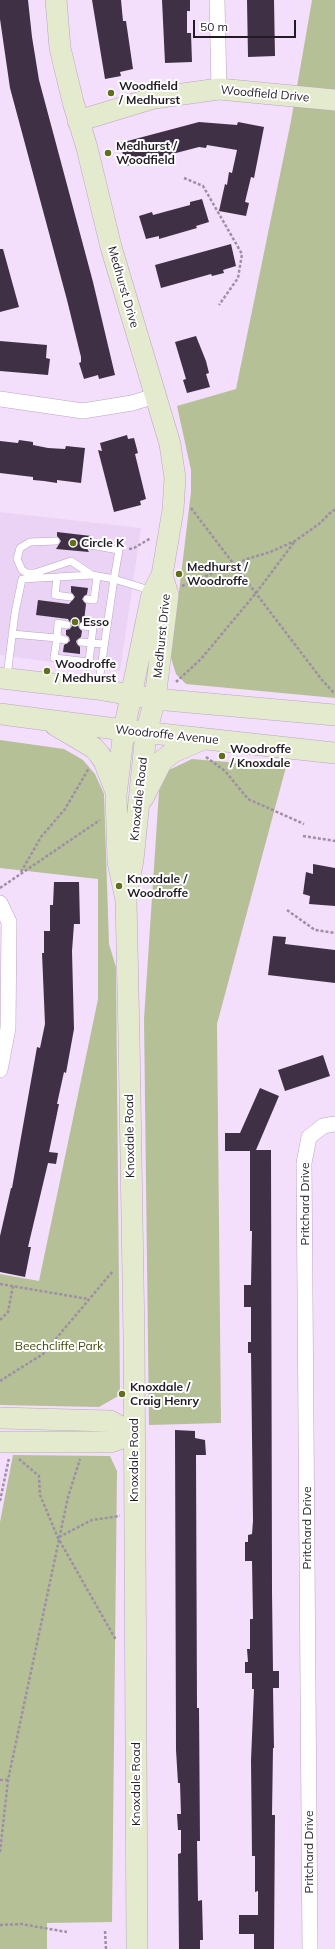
<!DOCTYPE html>
<style>
body{margin:0}
#map{position:relative;width:335px;height:1949px;overflow:hidden;background:#f3dffb;font-family:Mulish,sans-serif}
canvas{display:block}
.scale{position:absolute;left:193px;top:20px;width:103px;height:18px;box-sizing:border-box;border:2px solid #221b25;border-top:0;padding-left:5px;font-size:12px;line-height:14px;white-space:nowrap;color:#221b25;-webkit-text-stroke:3px #fff;paint-order:stroke}
</style>
<div id="map">
<canvas width="335" height="1949"></canvas>
<div class="scale">50 m</div>
</div>
<script>
const c = document.querySelector('canvas').getContext('2d');
c.lineJoin = 'round';
function paint(path, color) { c.fillStyle = color; c.fill(path, 'evenodd'); }
const toPath = rows => new Path2D(rows.map(r => 'M' + r).join(''));
function trace(path, color, width, dash) { c.strokeStyle = color; c.lineWidth = width; c.lineCap = dash ? 'butt' : 'round'; c.setLineDash(dash || []); c.stroke(path); }
function label(font, color, halo, rows, align = 'center') {
  c.font = font + ' Mulish,sans-serif'; c.lineWidth = 4; c.setLineDash([]); c.textBaseline = 'middle'; c.strokeStyle = halo; c.fillStyle = color; for (const [text, x, y, turn = 0] of rows) {
    c.save(); c.translate(x, y); c.rotate((+turn || 0) * Math.PI / 180); c.textAlign = isNaN(turn) ? turn : align; if (halo) c.strokeText(text, 0, 0); c.fillText(text, 0, 0); c.restore();
  }
}
paint(toPath([
 [0,512,141,528,120,671,0,655]
]), '#ebd3f5');
paint(toPath([
 [312,0,335,0,335,698,186,684,176,674,171,658,191,492,191,470,177,406,236,389,291,121],
 [0,740,64,749,83,760,95,774,104,794,109,944,116,967,120,1395,99,1407,0,1405,0,1274,39,1281,98,999,98,879,0,868],
 [192,759,286,767,217,1024,221,1423,149,1425,144,1019,159,791,169,770],
 [13,1455,110,1456,117,1471,112,1922,47,1923,47,1949,0,1949,0,1522]
]), '#b5c097');
paint(toPath([
 [0,0,28,0,32,37,39,80,93,282,115,375,99,379,98,375,84,379,79,363,81,362,81,357,67,300,10,88,0,19],
 [92,0,121,0,123,21,126,21,133,69,120,72,121,76,105,79],
 [162,0,190,0,190,11,187,11,187,33,191,33,192,62,165,63],
 [247,0,274,0,275,56,248,57],
 [199,122,237,125,238,122,264,127,254,178,251,177,245,202,249,203,246,216,219,211,225,184,227,185,229,172,232,173,237,150,207,145,206,148,199,147,126,166,120,143],
 [202,199,209,222,196,226,197,228,159,239,159,236,146,239,139,216,152,212,153,215,190,205,190,202],
 [231,244,236,266,223,270,224,273,212,276,211,274,161,288,155,265],
 [0,249,3,249,19,307,0,312],
 [196,336,206,361,209,373,206,374,210,387,187,393,183,380,186,379,175,342],
 [0,341,47,345,46,358,50,359,48,375,0,371],
 [127,435,128,439,134,438,138,453,135,454,146,499,140,501,141,505,114,512,98,450,102,451,100,443],
 [19,440,33,442,33,445,48,448,65,449,66,446,85,448,81,483,57,480,57,483,44,481,33,480,33,477,0,473,0,441,18,443],
 [57,532,91,536,90,540,85,545,89,552,56,549,61,541,57,536],
 [71,586,88,588,87,594,82,599,86,604,84,621,78,625,79,628,82,631,81,637,76,641,77,644,80,647,80,654,63,652,64,645,70,641,69,637,66,635,66,630,70,629,72,626,68,619,36,615,38,600,69,604,75,597,71,592],
 [313,864,335,868,335,906,309,904,310,896,303,894,306,872,313,874],
 [54,882,79,882,80,924,74,924,72,951,74,1029,66,1073,64,1072,57,1104,59,1104,49,1152,58,1153,56,1164,48,1163,28,1247,31,1247,25,1277,0,1272,0,1236,11,1188,12,1188,37,1047,40,1048,45,1024,42,953,44,953,44,931,50,931,50,905,53,905],
 [273,936,286,937,285,944,335,950,335,983,268,975],
 [323,1055,330,1076,285,1091,278,1070],
 [260,1088,279,1096,256,1150,271,1150,272,1592,273,1671,279,1671,279,1688,273,1688,274,1748,273,1748,272,1815,275,1815,274,1949,254,1949,254,1934,239,1934,239,1915,258,1915,258,1891,255,1892,255,1856,252,1856,251,1760,254,1689,252,1689,252,1673,245,1673,245,1662,248,1662,247,1649,250,1649,250,1619,253,1619,252,1561,245,1561,245,1542,248,1542,248,1535,252,1534,253,1521,251,1353,248,1353,248,1342,251,1342,251,1307,244,1307,244,1285,251,1285,252,1231,250,1231,250,1151,225,1151,225,1133,240,1133],
 [175,1430,195,1431,195,1438,205,1440,206,1455,196,1455,197,1708,199,1708,200,1841,197,1841,198,1901,202,1900,203,1940,200,1940,200,1949,179,1949,178,1854,181,1853,181,1830,178,1830,177,1814,181,1814,180,1783,178,1783,176,1750]
]), '#403046');
const lane = toPath([
 [56,541,30,542,20,548,17,559,22,570,27,573,35,573,71,561,92,575],
 [57,577,55,595,70,597],
 [87,599,94,600,97,576],
 [12,634,57,638,58,623,67,625],
 [65,640,57,638,54,658,89,662,93,627,83,626],
 [81,642,103,644],
 [7,676,15,613,22,579,92,575,114,579,119,550,90,545],
 [98,688,114,579,143,588,150,593]
]);
const street = toPath([
 [217,0,219,89],
 [0,399,83,411,132,403,155,396],
 [0,903,9,922,8,1028,0,1070],
 [310,1949,304,1163,309,1137,323,1126,335,1124]
]);
const secondary = toPath([
 [56,0,60,48,73,102,87,148,111,247,170,444,175,478,173,510,162,575,152,594,124,730,116,795,118,862,126,900,129,1037,134,1338,137,1949],
 [78,121,154,98,219,89,335,100],
 [0,678,97,689,155,699,335,715],
 [0,714,124,730,335,753],
 [55,725,94,748,99,754,104,761,116,792],
 [143,798,162,761,173,752,201,740],
 [128,886,133,860,146,733,155,699,168,595,162,575],
 [0,1418,110,1421,134,1434],
 [0,1442,110,1442,134,1434]
]);
trace(lane, '#b9a6c1', 8);
trace(street, '#b9a6c1', 16);
trace(secondary, '#b9a6c1', 22);
trace(toPath([
 [184,178,203,186,242,254,238,278,219,305],
 [191,508,322,680,335,694],
 [129,549,134,548,151,538],
 [182,586,247,559,270,552,295,541,319,524,332,511,335,510],
 [176,682,201,659,256,593,295,541],
 [206,757,225,771,248,799,304,824],
 [303,836,335,841],
 [21,872,41,837,65,809,89,768],
 [0,888,100,820],
 [287,910,315,930,335,933],
 [0,1284,88,1299],
 [0,1320,8,1312,13,1286],
 [0,1381,43,1354,113,1271],
 [19,1459,39,1476,40,1495,58,1538,116,1640],
 [0,1501,9,1458],
 [59,1537,92,1520,120,1516],
 [0,1780,8,1780],
 [0,1852,8,1780,68,1497,80,1459],
 [0,1925,21,1924,67,1932],
 [105,1931,106,1949]
]), '#9e8fa4', 2.5, [3, 2]);
trace(lane, '#fff', 7);
trace(street, '#fff', 15);
trace(secondary, '#e4eacd', 21);
for (const [x, y, r, color] of [
 [111,93,4,"#606f1b"],
 [108,153,4,"#606f1b"],
 [73,543,4,"#606f1b"],
 [179,574,4,"#606f1b"],
 [75,622,4,"#606f1b"],
 [47,671,4,"#606f1b"],
 [222,756,4,"#606f1b"],
 [119,886,4,"#606f1b"],
 [122,1394,4,"#606f1b"]
]) { const dot = new Path2D(); dot.arc(x, y, r, 0, 2 * Math.PI); c.fillStyle = color; c.fill(dot); trace(dot, '#fff', 1.5); }
label('bold 12px', '#221b25', '#fff', [
 ["Woodfield",119,86],
 ["/ Medhurst",119,100],
 ["Medhurst /",116,146],
 ["Woodfield",116,160],
 ["Circle K",81,543],
 ["Medhurst /",187,567],
 ["Woodroffe",187,581],
 ["Esso",83,622],
 ["Woodroffe",55,664],
 ["/ Medhurst",55,678],
 ["Woodroffe",230,749],
 ["/ Knoxdale",230,763],
 ["Knoxdale /",127,879],
 ["Woodroffe",127,893],
 ["Knoxdale /",130,1387],
 ["Craig Henry",130,1401]
], 'left');
label('12px', '#221b25', '#fff', [
 ["Woodfield Drive",265,94,5],
 ["Medhurst Drive",123,287,74],
 ["Medhurst Drive",162,636,-84],
 ["Woodroffe Avenue",167,735,6],
 ["Knoxdale Road",139,799,-84],
 ["Knoxdale Road",130,1136,-91],
 ["Pritchard Drive",305,1204,-90],
 ["Knoxdale Road",134,1460,-90],
 ["Pritchard Drive",307,1528,-90],
 ["Knoxdale Road",136,1784,-90],
 ["Pritchard Drive",309,1852,-90]
]);
label('12px', '#404b0b', '#fff', [
 ["Beechcliffe Park",59,1346]
]);
</script>
